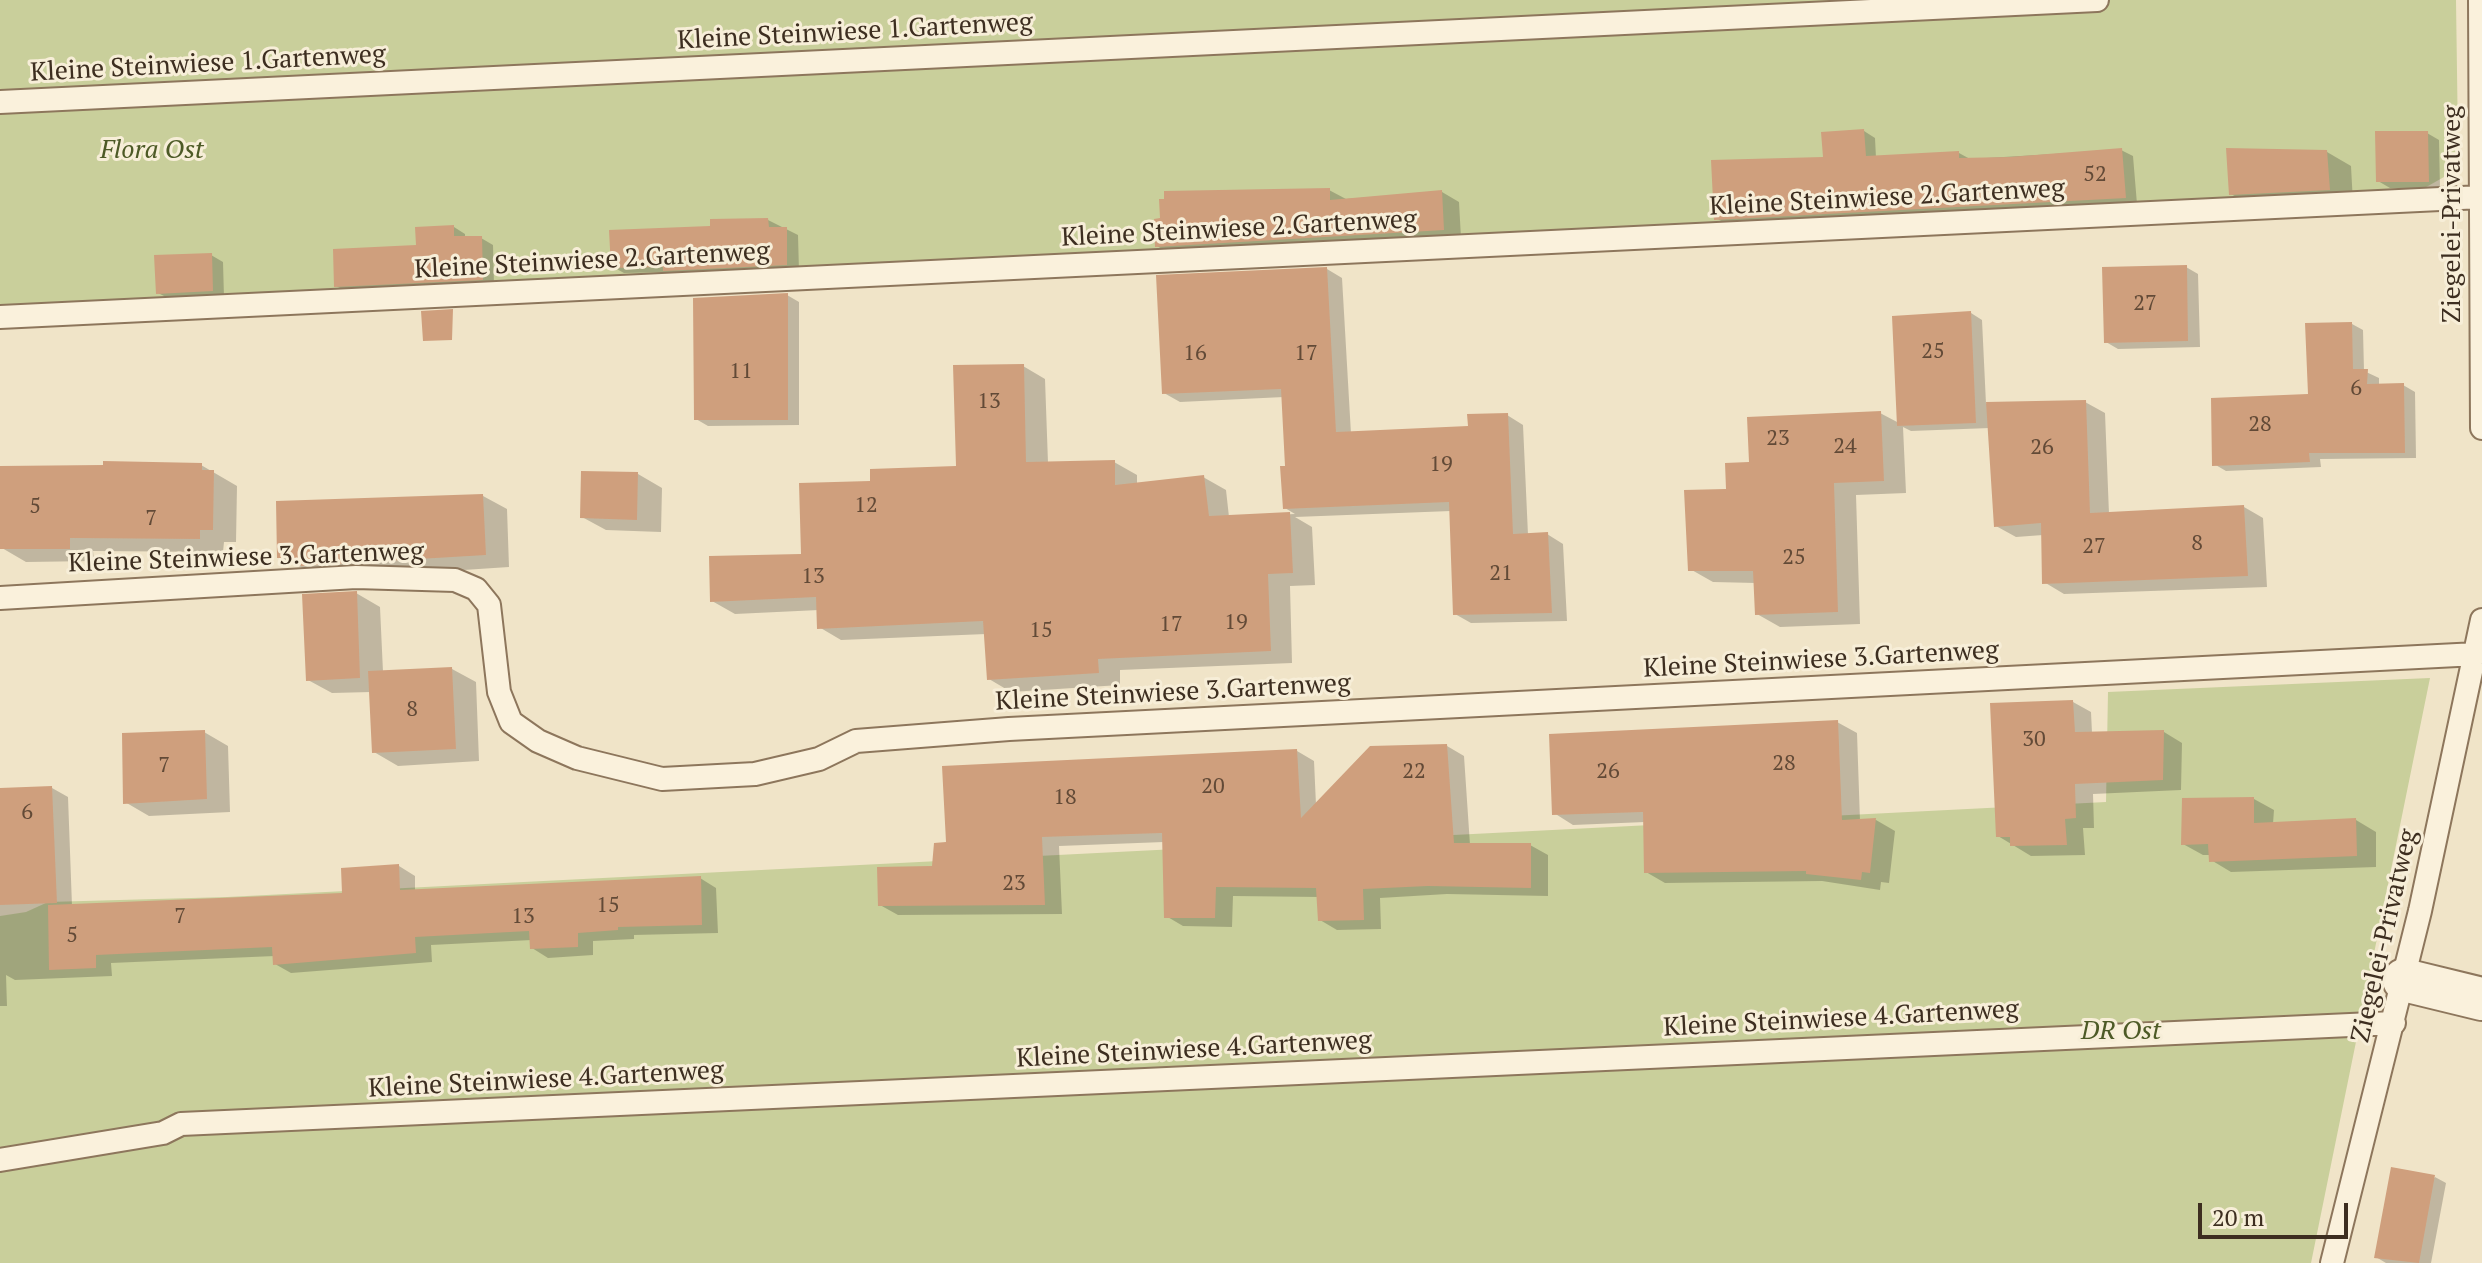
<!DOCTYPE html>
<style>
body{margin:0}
#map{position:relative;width:2482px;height:1263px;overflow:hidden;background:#f0e4c8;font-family:"PT Serif",serif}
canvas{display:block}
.scale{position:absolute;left:2198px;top:1203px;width:150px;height:36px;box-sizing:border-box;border:4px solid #3d2e20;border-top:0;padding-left:10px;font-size:24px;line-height:28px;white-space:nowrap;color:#3d2e20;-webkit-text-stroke:6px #f7eed8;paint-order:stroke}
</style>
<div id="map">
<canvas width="2482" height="1263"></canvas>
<div class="scale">20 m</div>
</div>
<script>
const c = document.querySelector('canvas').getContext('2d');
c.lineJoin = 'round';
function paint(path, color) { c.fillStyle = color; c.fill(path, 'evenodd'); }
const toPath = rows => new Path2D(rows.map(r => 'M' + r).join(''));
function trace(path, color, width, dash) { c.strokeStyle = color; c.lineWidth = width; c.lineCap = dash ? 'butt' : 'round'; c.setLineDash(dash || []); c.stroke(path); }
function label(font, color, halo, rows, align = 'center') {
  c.font = font + ' "PT Serif",serif'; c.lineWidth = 6; c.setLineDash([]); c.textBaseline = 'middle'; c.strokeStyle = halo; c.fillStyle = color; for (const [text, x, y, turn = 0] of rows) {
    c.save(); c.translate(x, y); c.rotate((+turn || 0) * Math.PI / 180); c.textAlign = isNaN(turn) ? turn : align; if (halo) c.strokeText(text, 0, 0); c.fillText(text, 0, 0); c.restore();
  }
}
paint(toPath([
 [0,0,2456,0,2458,143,2455,163,2444,177,2421,190,0,310],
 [2430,678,2311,1263,0,1263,0,916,26,912,48,902,227,897,2106,802,2108,692]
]), '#c9cf9b');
paint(toPath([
 [1864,131,1875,138,1876,158,1959,153,1970,159,2121,150,2133,156,2137,204,1728,225,1716,218,1825,159],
 [2427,133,2439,140,2440,188,2390,188,2378,181],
 [2327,152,2351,166,2353,203,2255,208,2231,194],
 [1329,190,1346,199,1442,192,1459,202,1461,238,1174,256,1157,246],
 [768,220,798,235,799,271,677,276,670,272,624,273,613,267],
 [454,227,465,234,465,238,481,238,493,245,494,285,348,292,336,286],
 [211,255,223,262,224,297,170,299,158,293],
 [2186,267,2198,274,2200,347,2118,349,2106,342],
 [1327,269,1342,278,1351,434,1470,428,1507,415,1523,425,1528,535,1547,534,1563,544,1567,621,1471,623,1455,614,1451,511,1295,517,1312,527,1315,585,1290,586,1292,663,1120,670,1120,685,1011,692,989,679,986,634,841,640,819,627,819,610,735,614,712,601,803,556,872,483,958,468,1023,366,1045,379,1048,463,1114,462,1137,475,1137,484,1203,477,1226,490,1229,517,1295,514,1285,508,1288,468,1284,397,1180,402,1164,393],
 [787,295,799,302,799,425,708,426,696,419],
 [1971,313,1982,320,1986,404,2085,402,2105,413,2109,514,2244,507,2263,518,2267,587,2064,594,2044,582,2043,535,2016,537,1996,526,1990,428,1911,431,1903,427,1906,493,1856,495,1860,624,1780,627,1757,614,1756,583,1713,582,1690,569,1728,491,1751,464,1880,413,1899,423],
 [2352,324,2363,330,2364,371,2379,378,2379,386,2403,385,2415,392,2416,458,2320,459,2321,467,2226,471,2214,464,2310,396],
 [201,465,237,486,236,542,224,542,223,552,93,551,94,561,26,562,2,548],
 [638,474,662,488,661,532,606,530,582,517],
 [483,496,507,509,509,567,327,579,279,557],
 [356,593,380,607,383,672,452,669,476,682,479,761,398,766,374,752,371,692,332,693,308,680],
 [2073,702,2091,712,2092,733,2164,732,2182,743,2181,790,2093,794,2094,828,2083,828,2085,855,2031,856,1998,836],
 [1837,722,1857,733,1860,821,1876,820,1895,831,1889,883,1881,882,1880,890,1822,881,1665,883,1646,872,1645,822,1573,825,1554,813],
 [204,732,228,746,230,812,149,816,125,802],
 [1447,746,1464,756,1470,845,1530,845,1548,855,1548,896,1447,894,1380,898,1381,929,1337,930,1320,920,1319,897,1233,896,1232,927,1183,926,1166,916,1164,842,1059,846,1062,914,898,915,880,905,934,868,949,844,944,767,1297,751,1314,761,1316,805],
 [52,788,68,797,72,906,344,895,399,866,415,876,415,892,700,878,716,888,718,933,634,935,634,939,593,941,593,955,548,958,532,948,532,940,431,945,432,962,291,973,275,964,275,956,111,963,112,976,15,980,6,975,7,1006,0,1006,0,790],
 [2254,799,2274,810,2273,824,2356,820,2376,832,2376,867,2231,872,2211,860,2211,855,2203,855,2183,844],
 [2435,1177,2446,1183,2431,1263,2386,1263,2376,1257]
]), '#0003');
paint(toPath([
 [1864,129,1866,156,1959,151,1959,158,2010,157,2122,148,2126,198,1714,220,1711,160,1823,157,1821,132],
 [2375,131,2428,131,2429,182,2376,182],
 [2226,148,2327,150,2330,190,2229,195],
 [1330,188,1330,200,1442,190,1444,230,1155,247,1154,219,1160,218,1159,199,1164,199,1164,191],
 [768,218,769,227,787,227,787,265,663,271,663,267,611,268,609,230,710,226,710,219],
 [454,225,454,236,482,236,483,280,334,287,333,249,416,245,415,227],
 [212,253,213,291,156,294,154,255],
 [2187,265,2188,341,2104,343,2102,267],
 [1327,267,1336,432,1468,426,1467,414,1508,413,1513,534,1548,532,1552,613,1453,615,1449,502,1283,509,1280,466,1285,466,1281,389,1162,394,1156,275],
 [788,293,788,420,694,420,693,298],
 [453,309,452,340,423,341,421,311],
 [1971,311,1976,423,1897,426,1892,316],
 [2352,322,2353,369,2368,369,2367,384,2404,383,2405,453,2309,453,2310,462,2212,466,2211,398,2308,394,2305,323],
 [1024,364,1026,462,1115,460,1115,485,1204,475,1209,516,1290,512,1293,573,1268,574,1271,651,1098,659,1099,673,987,680,983,621,817,629,816,597,710,602,709,556,801,554,799,483,870,481,870,469,956,466,953,365],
 [2086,400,2090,513,2244,505,2248,576,2042,584,2041,523,1994,527,1986,402],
 [1881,411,1884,481,1834,483,1838,612,1755,615,1753,571,1688,571,1684,490,1726,489,1725,463,1749,462,1747,417],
 [103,461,202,463,202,470,214,470,213,530,200,530,200,539,70,538,70,549,0,549,0,466,103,465],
 [581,471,638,472,637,520,580,518],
 [483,494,486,555,301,566,301,558,277,558,276,501],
 [357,591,360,678,306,681,302,594],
 [452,667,456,749,372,753,368,671],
 [2073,700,2075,732,2164,730,2163,780,2075,784,2076,818,2065,819,2067,845,2010,846,2010,837,1996,837,1990,703],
 [1838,720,1842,820,1876,818,1870,873,1862,872,1861,880,1806,874,1806,871,1644,873,1643,812,1552,815,1549,734],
 [205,730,207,799,123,804,122,733],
 [1447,744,1454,843,1531,843,1531,888,1428,886,1363,889,1364,920,1318,921,1316,888,1216,887,1215,918,1164,918,1162,833,1042,837,1045,905,878,906,877,867,932,866,934,843,946,842,942,766,1297,749,1301,818,1370,746],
 [52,786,57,903,0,905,0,788],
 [2254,797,2254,823,2356,818,2357,856,2209,862,2208,844,2181,845,2182,798],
 [399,864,400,890,701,876,702,925,618,927,618,930,578,933,578,947,530,949,529,931,415,937,416,953,273,965,272,947,96,955,96,968,49,970,48,905,342,893,341,868],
 [2391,1167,2435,1175,2419,1263,2374,1258]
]), '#cf9f7d');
const lane = toPath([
 [2480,0,2482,428],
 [0,102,2097,0],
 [0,317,2482,197],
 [0,598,356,577,455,580,476,589,489,605,499,692,511,722,538,741,577,758,662,779,755,774,819,759,856,741,1009,729,2477,654],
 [0,1160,163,1133,181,1124,2394,1023],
 [2332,1263,2420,911,2482,620]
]);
const street = toPath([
 [2404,980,2482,999]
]);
trace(lane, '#8d765c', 26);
trace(street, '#8d765c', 46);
trace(lane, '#faf1dc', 22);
trace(street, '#faf1dc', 42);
label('22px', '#624a37', null, [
 ["52",2095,175],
 ["27",2145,304],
 ["25",1933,352],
 ["16",1195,354],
 ["17",1306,354],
 ["11",741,372],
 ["6",2356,389],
 ["13",989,402],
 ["28",2260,425],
 ["23",1778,439],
 ["24",1845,447],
 ["26",2042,448],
 ["19",1441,465],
 ["12",866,506],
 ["5",35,507],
 ["7",151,519],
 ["8",2197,544],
 ["27",2094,547],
 ["25",1794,558],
 ["21",1501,574],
 ["13",813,577],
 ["19",1236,623],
 ["17",1171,625],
 ["15",1041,631],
 ["8",412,710],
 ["30",2034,740],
 ["28",1784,764],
 ["7",164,766],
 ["22",1414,772],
 ["26",1608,772],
 ["20",1213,787],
 ["18",1065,798],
 ["6",27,813],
 ["23",1014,884],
 ["15",608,906],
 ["7",180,917],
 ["13",523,917],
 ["5",72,936]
]);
label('26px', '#3d2e20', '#f7eed8', [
 ["Kleine Steinwiese 1.Gartenweg",855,32,-3],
 ["Kleine Steinwiese 1.Gartenweg",208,64,-3],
 ["Kleine Steinwiese 2.Gartenweg",1887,198,-3],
 ["Ziegelei-Privatweg",2453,214,-90],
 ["Kleine Steinwiese 2.Gartenweg",1239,229,-3],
 ["Kleine Steinwiese 2.Gartenweg",592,261,-3],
 ["Kleine Steinwiese 3.Gartenweg",246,558,-2],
 ["Kleine Steinwiese 3.Gartenweg",1821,660,-3],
 ["Kleine Steinwiese 3.Gartenweg",1173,693,-3],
 ["Ziegelei-Privatweg",2385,936,-77],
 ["Kleine Steinwiese 4.Gartenweg",1841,1019,-3],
 ["Kleine Steinwiese 4.Gartenweg",1194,1050,-3],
 ["Kleine Steinwiese 4.Gartenweg",546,1080,-3]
]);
label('italic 26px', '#4d5a26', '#f7eed8', [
 ["Flora Ost",152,151],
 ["DR Ost",2121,1032]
]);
</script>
